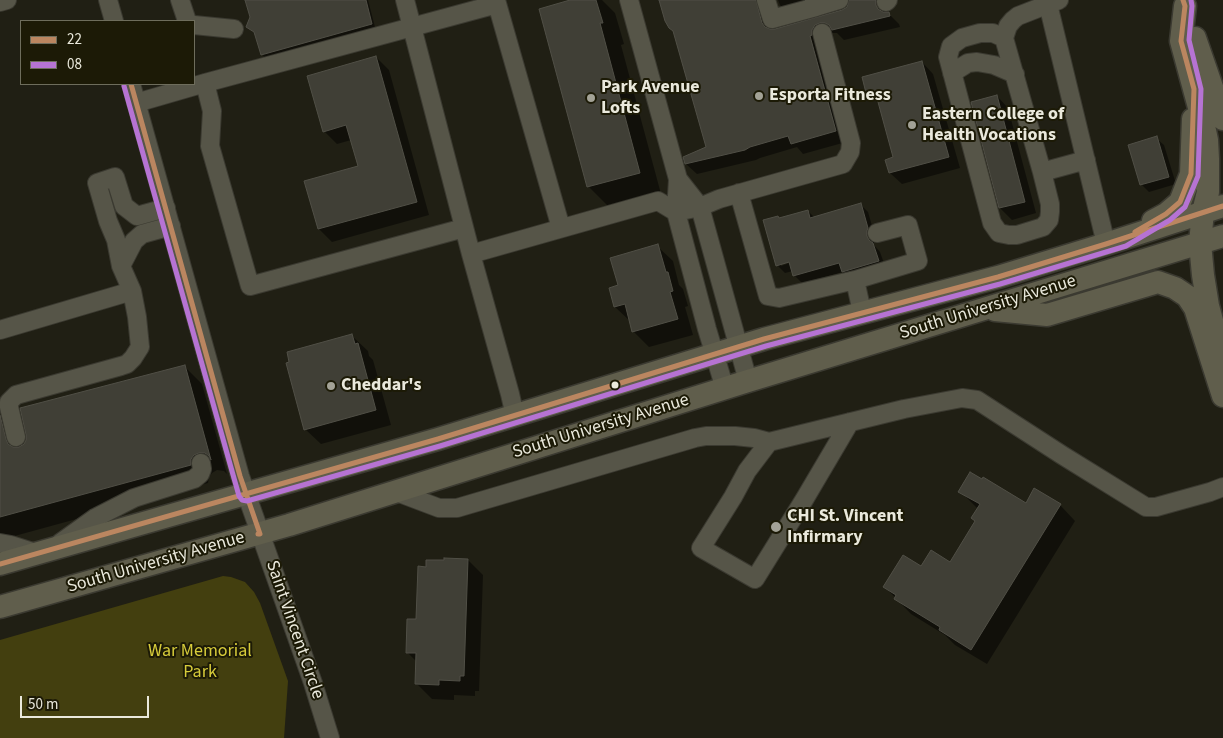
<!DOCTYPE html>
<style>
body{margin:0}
#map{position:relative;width:1223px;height:738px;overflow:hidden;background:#201f14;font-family:"Source Sans 3",sans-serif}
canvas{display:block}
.legend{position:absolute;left:20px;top:20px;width:175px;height:65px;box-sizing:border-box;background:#1c1a06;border:1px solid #6e6d5c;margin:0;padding:6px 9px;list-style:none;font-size:15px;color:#eae9dc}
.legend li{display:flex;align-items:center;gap:10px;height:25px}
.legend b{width:25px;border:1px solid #6e6d5c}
.scale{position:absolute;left:20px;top:696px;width:129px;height:22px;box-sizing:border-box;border:2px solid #eae9dc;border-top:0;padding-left:6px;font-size:15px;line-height:18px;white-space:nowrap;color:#eae9dc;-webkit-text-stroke:4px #1c1a06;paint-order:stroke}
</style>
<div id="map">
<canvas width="1223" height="738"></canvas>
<ul class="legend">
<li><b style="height:6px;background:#bb8660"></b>22</li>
<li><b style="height:6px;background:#b673d3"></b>08</li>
</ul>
<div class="scale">50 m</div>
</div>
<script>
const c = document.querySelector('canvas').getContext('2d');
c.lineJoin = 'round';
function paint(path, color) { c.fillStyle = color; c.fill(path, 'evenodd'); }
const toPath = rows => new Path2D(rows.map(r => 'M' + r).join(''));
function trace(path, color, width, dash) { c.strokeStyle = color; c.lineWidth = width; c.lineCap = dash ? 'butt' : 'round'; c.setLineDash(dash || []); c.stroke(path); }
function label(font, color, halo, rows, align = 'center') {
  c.font = font + ' "Source Sans 3",sans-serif'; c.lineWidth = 4; c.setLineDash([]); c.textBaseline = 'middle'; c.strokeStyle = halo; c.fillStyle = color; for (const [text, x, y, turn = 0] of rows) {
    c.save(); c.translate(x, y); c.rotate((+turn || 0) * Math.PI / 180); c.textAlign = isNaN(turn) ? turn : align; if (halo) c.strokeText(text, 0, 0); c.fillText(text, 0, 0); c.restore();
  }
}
paint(toPath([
 [223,576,231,577,245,582,254,592,260,603,288,681,284,738,0,738,0,640]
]), '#433f0f');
paint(toPath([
 [247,0,368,0,375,27,265,58,262,54,256,34,247,27,252,17],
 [574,0,602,0,615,13,624,44,621,45,661,194,610,208,588,186],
 [662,0,822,0,791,16,780,5,778,0,773,0,766,15,771,30,775,30,847,8,850,0,892,0,886,10,886,13,888,13,899,24,900,27,844,40,837,33,831,33,846,142,803,154,797,147,760,158,756,160,697,174,686,164,685,158,707,148,675,32],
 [376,57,389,70,429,215,332,242,319,229,359,167,351,140,337,144,324,131],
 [922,62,933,74,960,168,902,184,890,173,895,158,880,105,868,92],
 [997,96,1008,108,1036,213,1012,220,1000,208,972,103],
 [1156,138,1164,145,1176,184,1149,192,1141,184],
 [860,204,868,212,875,236,874,239,874,245,880,252,886,269,851,279,843,272,802,283,794,275,793,271,785,273,777,265,780,219,808,211,815,218],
 [795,259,795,261,781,266,781,263],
 [657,246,673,261,679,285,683,289,688,306,685,307,693,335,649,347,634,332,631,322,615,307,619,286],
 [352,336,368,351,369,356,373,360,391,425,321,444,305,429],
 [184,366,202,384,227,474,224,471,217,470,212,473,209,477,208,483,0,540,0,416,17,433,21,448],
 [960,491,1026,504,1060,505,1075,521,987,664,955,645,945,635,911,614,885,587,922,568,950,563,976,522,978,509],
 [468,560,483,575,479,691,475,691,475,696,454,695,454,700,432,699,416,683,417,662,408,653,417,620,427,568]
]), '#0007');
const building = toPath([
 [245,0,366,0,372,24,261,55,254,32,246,27,250,17,245,0],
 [570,0,596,0,603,23,600,23,640,173,587,187,539,9,570,0],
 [659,0,756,0,762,23,765,27,770,29,775,29,842,10,847,7,849,0,876,0,876,5,878,9,883,12,889,12,890,16,832,30,829,25,825,23,820,23,815,25,812,30,812,35,810,36,836,131,791,144,788,136,750,147,745,150,685,164,683,157,706,147,673,31,669,28,665,21,659,0],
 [376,56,417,202,318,229,304,181,358,166,346,125,323,132,307,76,376,56],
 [922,61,949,157,889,173,885,160,893,157,875,91,866,93,862,77,922,61],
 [997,95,1025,202,999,208,971,102,997,95],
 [1157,136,1169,177,1140,185,1128,145,1157,136],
 [861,203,868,228,867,231,867,236,869,240,873,243,879,261,842,272,839,263,793,276,789,262,776,266,763,220,778,216,779,218,808,210,810,218,861,203],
 [658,244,666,272,668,272,673,291,670,292,678,319,632,332,625,304,614,307,609,288,618,285,610,258,658,244],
 [352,334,355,344,358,343,376,410,304,430,286,363,289,362,287,352,352,334],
 [185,365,211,460,209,456,205,453,199,453,194,455,191,459,191,465,0,517,0,415,6,439,8,444,13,447,19,447,24,444,26,440,26,435,20,408,185,365],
 [970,472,982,479,983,477,1026,503,1034,488,1061,504,971,650,939,630,940,627,894,599,896,595,883,587,903,555,921,566,931,550,950,562,975,521,971,518,980,504,958,492,970,472],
 [444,558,468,559,464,676,460,676,460,681,439,680,439,685,415,684,416,653,406,653,407,619,416,619,418,566,426,567,426,560,444,560,444,558]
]);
paint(building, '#403f36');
trace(building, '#504f46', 1);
const minor = toPath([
 [108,0,114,21],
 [180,0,187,21],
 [405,0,471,254,510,394,515,416],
 [496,0,561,228],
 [629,0,678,179,676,212,707,329,725,389],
 [766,0,772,19,816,7,814,0],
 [0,2,7,0],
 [886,2,888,0],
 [1048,4,1106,244],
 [816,7,839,0],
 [194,25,234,29],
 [1004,38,993,33,980,33,962,38,951,46,948,57,992,223,999,233,1009,235,1017,235,1043,227,1049,220,1050,212,1050,204,1042,172,1004,38,1008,26,1013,20,1018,16,1059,0],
 [952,73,968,63,977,62,994,65,1015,74],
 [205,83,212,111,210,146,250,286,464,228],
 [131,84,240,476,313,683,330,738],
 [136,103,205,83,497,4],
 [1042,172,1086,160],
 [678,179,700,207,748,381],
 [739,193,768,296,779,298,855,280,862,312],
 [471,254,658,201,676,212,700,207,719,199,843,164,850,152,851,143,822,33],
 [121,266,134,241,142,234,171,226],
 [855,280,918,261,908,225,877,233],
 [0,330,132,291],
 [850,422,804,500,755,579,701,548,733,497,747,471,769,442,904,409,962,398,977,400,1062,455,1146,507,1156,507,1210,492,1223,487],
 [16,437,9,407,9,402,16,395,121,366,127,364,133,358,140,347,137,317,132,291,121,266,116,240,108,221,97,183,115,177,124,206,137,216,166,208],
 [394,491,439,508,457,508,695,438,706,436,735,436,754,438,769,442],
 [0,543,11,545,36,553],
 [60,543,95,518,134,498,194,479,200,474,202,469,201,463]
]);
const major = toPath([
 [1185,6,1181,41,1204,126,1207,140,1208,159,1208,192,1203,212,1200,243,1203,275,1208,306,1223,361],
 [1195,38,1223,119],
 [1153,221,1166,214,1180,202,1191,174,1193,119],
 [995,310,1047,315,1158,282,1175,288,1187,296,1195,308,1223,396],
 [0,564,438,439,764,339,998,277,1106,244,1223,206],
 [0,607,289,525,748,381,1200,243,1223,236]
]);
trace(minor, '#3b3a31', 20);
trace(major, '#3b3a31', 25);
trace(minor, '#565548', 18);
trace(major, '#605e4c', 22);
trace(toPath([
 [131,84,240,476,260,534,258,534],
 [1135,232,1166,214,1180,202,1191,174,1194,89,1181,41,1185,6,1183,0],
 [0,564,438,439,764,339,998,277,1106,244,1223,206]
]), '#bb8660', 5);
trace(toPath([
 [124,86,239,496,242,500,247,501,440,446,766,346,1000,284,1126,246,1170,220,1185,207,1198,176,1201,89,1189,40,1192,6,1191,0]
]), '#b673d3', 5);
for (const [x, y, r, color] of [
 [759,96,5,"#a3a296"],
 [591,98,5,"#a3a296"],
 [912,125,5,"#a3a296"],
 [615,385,4.5,"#eae9dc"],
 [331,386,5,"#a3a296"],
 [776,527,6,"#a3a296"]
]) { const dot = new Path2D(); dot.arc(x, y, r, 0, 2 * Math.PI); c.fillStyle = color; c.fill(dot); trace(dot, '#1c1a06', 2); }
label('bold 18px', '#eae9dc', '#1c1a06', [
 ["Park Avenue",601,88],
 ["Lofts",601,109],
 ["Esporta Fitness",769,96],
 ["Eastern College of",922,115],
 ["Health Vocations",922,136],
 ["Cheddar's",341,386],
 ["CHI St. Vincent",787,517],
 ["Infirmary",787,538]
], 'left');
label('18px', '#eae9dc', '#1c1a06', [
 ["South University Avenue",988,308,-17],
 ["South University Avenue",601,427,-17],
 ["South University Avenue",156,563,-16],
 ["Saint Vincent Circle",294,630,71]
]);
label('18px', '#d6cb3a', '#1c1a06', [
 ["War Memorial",200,652],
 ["Park",200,673]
]);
</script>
